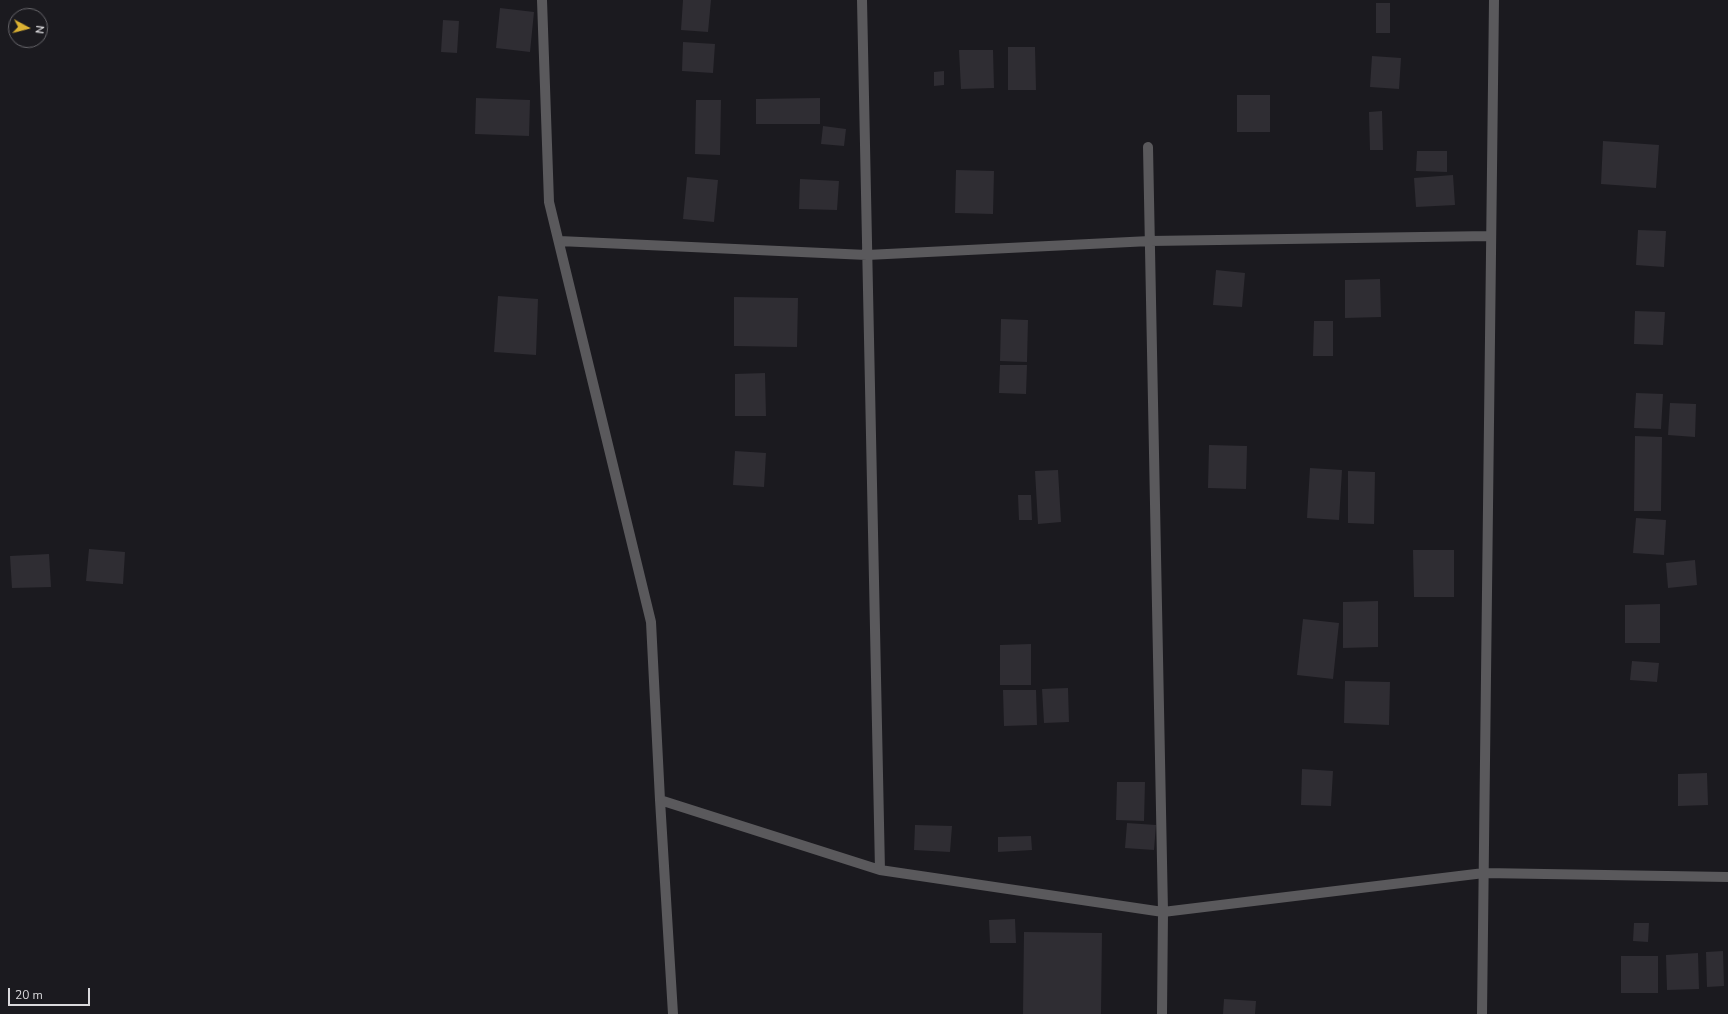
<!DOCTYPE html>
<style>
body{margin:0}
#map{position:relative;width:1728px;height:1014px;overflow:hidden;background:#1b1a1f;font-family:"Nunito Sans",sans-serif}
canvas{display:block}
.north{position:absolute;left:8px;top:8px;width:40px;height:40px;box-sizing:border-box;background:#1b1a1f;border:1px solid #67666b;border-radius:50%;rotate:97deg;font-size:11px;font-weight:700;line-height:16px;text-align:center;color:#dad9dc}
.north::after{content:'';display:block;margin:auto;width:14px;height:18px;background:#dcb233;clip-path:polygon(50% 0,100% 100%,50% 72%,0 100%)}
.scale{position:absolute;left:8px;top:988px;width:82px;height:18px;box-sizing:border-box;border:2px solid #dad9dc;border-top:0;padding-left:5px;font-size:12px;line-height:14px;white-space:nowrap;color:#dad9dc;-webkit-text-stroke:3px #1b1a1f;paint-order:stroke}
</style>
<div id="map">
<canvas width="1728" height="1014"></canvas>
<div class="north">N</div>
<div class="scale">20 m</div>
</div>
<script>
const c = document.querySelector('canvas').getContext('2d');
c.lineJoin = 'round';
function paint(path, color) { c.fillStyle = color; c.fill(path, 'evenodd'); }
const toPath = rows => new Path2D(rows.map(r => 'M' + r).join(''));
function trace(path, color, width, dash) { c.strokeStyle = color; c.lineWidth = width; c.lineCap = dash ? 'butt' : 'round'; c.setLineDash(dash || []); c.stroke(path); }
paint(toPath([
 [683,0,711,0,708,32,681,30],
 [1376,3,1390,3,1390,33,1376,33],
 [500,8,534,12,530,52,496,48],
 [443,20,459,21,457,53,441,52],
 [683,42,715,44,713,73,682,71],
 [1008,47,1035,47,1036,90,1008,90],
 [959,50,993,50,994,88,961,89],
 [1372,56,1401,58,1399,89,1370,87],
 [944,71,944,85,934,86,934,72],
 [1237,95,1270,95,1270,132,1237,132],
 [476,98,530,100,529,136,475,134],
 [820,98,820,124,756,124,756,99],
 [696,100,721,100,720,155,695,154],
 [1382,111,1383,150,1370,150,1369,112],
 [823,126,846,129,844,146,821,144],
 [1603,141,1659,145,1656,188,1601,184],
 [1417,151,1447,151,1447,172,1416,171],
 [956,170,994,171,993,214,955,213],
 [1453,175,1455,205,1416,207,1414,178],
 [687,177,718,180,714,222,683,219],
 [800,179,839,181,837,210,799,209],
 [1638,230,1666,231,1664,267,1636,265],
 [1216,270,1245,273,1242,307,1213,305],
 [1380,279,1381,317,1345,318,1345,280],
 [498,296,538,299,536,355,494,352],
 [734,297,798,298,797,347,734,346],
 [1635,311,1665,312,1663,345,1634,344],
 [1001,319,1028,320,1027,362,1000,361],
 [1314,321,1333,321,1333,356,1313,356],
 [1000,365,1027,365,1026,394,999,393],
 [765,373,766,416,735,416,735,374],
 [1636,393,1663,394,1661,429,1634,428],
 [1670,403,1696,404,1695,437,1668,435],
 [1635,436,1662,437,1661,511,1634,511],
 [1209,445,1247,446,1246,489,1208,488],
 [735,451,766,453,764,487,733,485],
 [1310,468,1342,470,1339,520,1307,518],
 [1058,470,1061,522,1038,524,1035,471],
 [1348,471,1375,472,1374,524,1348,523],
 [1018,495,1031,495,1032,520,1019,520],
 [1636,518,1666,520,1664,555,1633,553],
 [89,549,125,552,123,584,86,581],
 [1413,550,1454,550,1454,597,1414,597],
 [49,554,51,587,12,588,10,556],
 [1695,560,1697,585,1668,588,1666,563],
 [1378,601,1378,647,1343,648,1343,602],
 [1660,604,1660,643,1625,643,1625,605],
 [1303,619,1339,623,1333,679,1297,675],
 [1031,644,1031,685,1000,685,1000,645],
 [1632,661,1659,663,1657,682,1630,680],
 [1345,681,1390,682,1389,725,1344,723],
 [1068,688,1069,722,1044,723,1042,689],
 [1003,690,1036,690,1037,725,1004,726],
 [1302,769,1333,771,1331,806,1301,805],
 [1707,773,1708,805,1678,806,1678,774],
 [1117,782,1145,782,1144,821,1116,820],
 [1127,823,1156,825,1154,850,1125,848],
 [915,825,952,826,950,852,914,850],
 [1031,836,1032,850,998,852,998,837],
 [1015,919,1016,943,990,943,989,920],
 [1634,923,1649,923,1648,942,1633,941],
 [1024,932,1102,933,1101,1014,1023,1014],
 [1723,951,1724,986,1707,987,1706,952],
 [1698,953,1699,989,1667,990,1666,955],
 [1621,956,1658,956,1658,993,1621,993],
 [1224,999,1256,1001,1255,1014,1223,1014]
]), '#2f2d33');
trace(toPath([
 [542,0,549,202,651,622,660,800,673,1014],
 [862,0,880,870],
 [1148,147,1163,912,1162,1014],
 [559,241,867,255,1150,241,1491,236],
 [660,800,880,870,1163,912,1484,873,1728,877],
 [1482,1014,1494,0]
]), '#5a595c', 10);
</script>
